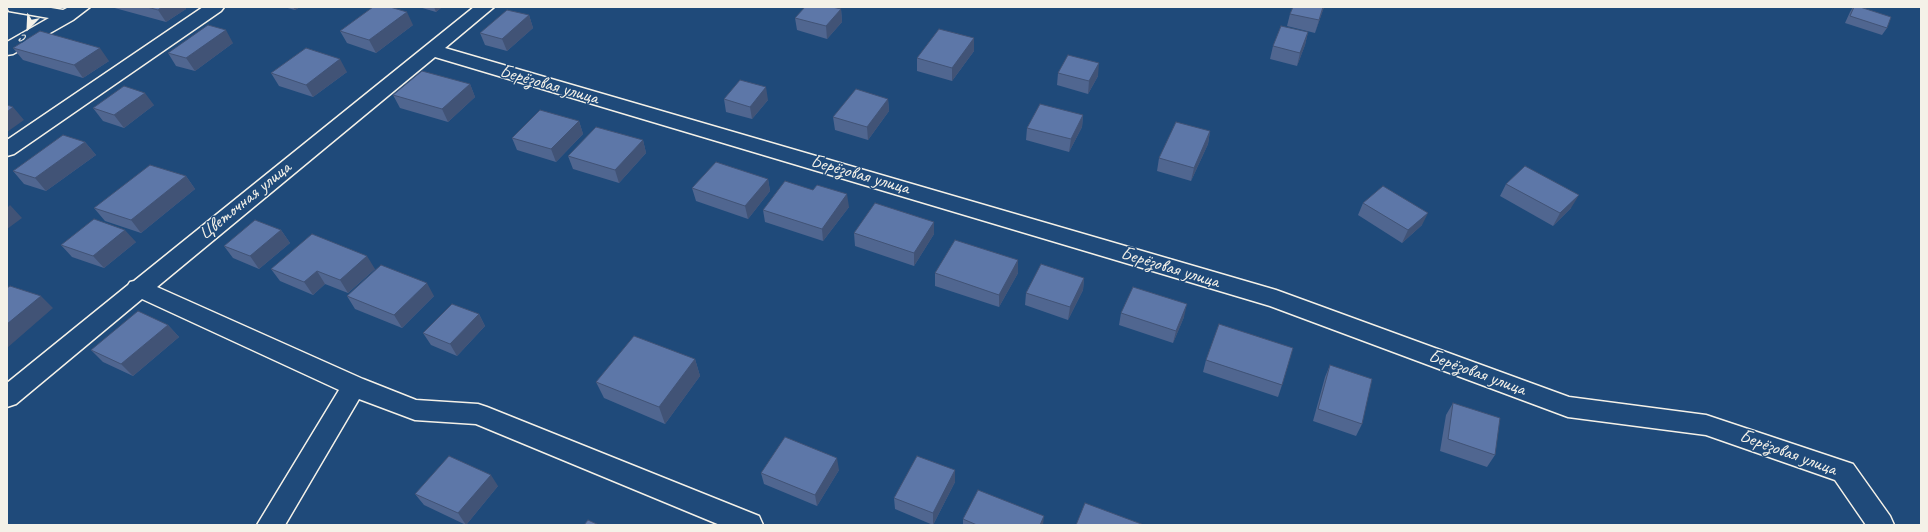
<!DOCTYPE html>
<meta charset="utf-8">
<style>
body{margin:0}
#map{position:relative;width:1928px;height:532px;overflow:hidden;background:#1f4a7a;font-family:Caveat,sans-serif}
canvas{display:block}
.frame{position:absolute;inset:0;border:8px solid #f4f1e8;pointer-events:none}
.north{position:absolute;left:8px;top:8px;width:40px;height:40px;-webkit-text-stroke:3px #1f4a7a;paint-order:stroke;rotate:204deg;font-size:11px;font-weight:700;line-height:16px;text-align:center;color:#f4f1e8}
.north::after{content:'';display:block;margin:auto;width:14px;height:18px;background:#f4f1e8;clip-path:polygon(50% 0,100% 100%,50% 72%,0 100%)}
</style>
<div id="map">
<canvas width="1928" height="532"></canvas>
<div class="frame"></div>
<div class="north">С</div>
</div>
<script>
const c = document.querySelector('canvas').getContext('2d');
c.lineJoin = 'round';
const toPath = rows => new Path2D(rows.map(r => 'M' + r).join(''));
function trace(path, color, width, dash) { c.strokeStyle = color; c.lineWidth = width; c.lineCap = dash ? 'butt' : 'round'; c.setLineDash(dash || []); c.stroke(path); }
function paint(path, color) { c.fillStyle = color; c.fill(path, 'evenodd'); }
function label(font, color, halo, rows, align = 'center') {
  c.font = font + ' Caveat,sans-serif'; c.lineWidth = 3; c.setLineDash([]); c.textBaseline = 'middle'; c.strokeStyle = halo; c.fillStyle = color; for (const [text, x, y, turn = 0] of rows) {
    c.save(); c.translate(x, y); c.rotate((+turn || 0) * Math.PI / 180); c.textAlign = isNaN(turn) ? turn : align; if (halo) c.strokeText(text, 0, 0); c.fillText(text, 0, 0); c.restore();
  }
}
const minor = toPath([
 [7,7,45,7,63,10,69,7,90,7,73,20,13,54,7,55,7,42,49,18,9,11,7,7],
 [203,7,224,7,221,11,14,154,7,156,7,140,203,7],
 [474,7,494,7,445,48,1276,290,1569,397,1706,415,1853,464,1890,516,1894,525,1866,525,1835,480,1706,435,1568,417,1270,306,435,57,157,287,363,379,416,400,478,404,487,407,759,516,763,525,720,525,476,424,415,420,359,399,285,525,257,525,339,390,142,299,16,404,7,407,7,383,128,285,130,282,134,281,474,7]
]);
trace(minor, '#f4f1e8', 3);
paint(minor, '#1f4a7a');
paint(toPath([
 [111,7,185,7,186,9,166,22],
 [284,7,300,7,295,10],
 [419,7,442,7,436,12],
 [1293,7,1324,7,1315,33,1287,26,1290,14],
 [1853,7,1860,7,1887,28,1882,35,1845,23,1850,12],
 [841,9,842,22,827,39,797,30,795,18],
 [529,15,533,28,507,51,485,45,480,33],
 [413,25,376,53,347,43,340,31],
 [1308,32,1305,45,1297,66,1270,59,1273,46],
 [974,38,974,51,952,81,917,71,917,58],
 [233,43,195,71,176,66,168,53],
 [13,48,109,61,83,78,23,60],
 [347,72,313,97,279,86,271,73],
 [1058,73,1098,76,1088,94,1057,85],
 [470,84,475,97,448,122,400,108,393,95],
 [724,99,768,100,752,119,726,112],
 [888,99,889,111,868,140,835,130,833,117],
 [154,105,124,128,103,121,93,108],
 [1083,115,1082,127,1069,152,1026,140,1027,128],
 [579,121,583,134,556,162,517,150,512,138],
 [1210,131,1208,144,1191,181,1157,171,1159,158],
 [643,140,646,153,619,183,573,169,568,156],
 [85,142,96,155,46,191,24,184,13,171],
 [186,176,195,189,141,233,105,221,94,208],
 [768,179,770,191,748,219,696,201,692,188],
 [1506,184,1571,208,1553,226,1500,196],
 [1363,203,1422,225,1402,243,1358,215],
 [849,207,823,241,765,222,763,210],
 [281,230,290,243,259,269,233,258,224,246],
 [854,233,934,234,914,266,855,246],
 [136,242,104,268,72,257,61,245],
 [1018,260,1018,273,999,307,935,286,935,273],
 [271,269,375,269,348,293,325,284,313,295,280,281],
 [1084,278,1083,290,1068,320,1025,305,1026,293],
 [347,296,434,296,402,328,355,309],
 [1121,313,1184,317,1173,343,1119,325],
 [479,314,485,326,457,356,431,345,423,333],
 [168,325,179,337,133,376,103,362,91,350],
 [695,359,700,376,665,424,604,398,596,382],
 [1206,360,1282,385,1278,397,1203,372],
 [1330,365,1362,424,1356,436,1313,421,1325,377],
 [1453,403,1495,455,1487,467,1440,451,1446,415],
 [839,470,817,506,764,484,761,473],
 [955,470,955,482,933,525,895,509,894,498],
 [498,486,466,525,424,505,415,494],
 [963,519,1043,525,963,525]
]), '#506690');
paint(toPath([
 [162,7,185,7,186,9,166,22,158,10],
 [293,7,300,7,295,10],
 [434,7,442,7,436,12],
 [1323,7,1324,7,1315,33],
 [841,9,842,22,827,39,826,26],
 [407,12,413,25,376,53,369,40],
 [529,15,533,28,507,51,502,39],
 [226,30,233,43,195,71,186,58],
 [1308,32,1305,45,1297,66,1300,53],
 [974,38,974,51,952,81,952,68],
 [100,48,109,61,83,78,74,65],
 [340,59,347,72,313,97,306,85],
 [1099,63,1098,76,1088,94,1089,81],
 [470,84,475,97,448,122,442,109],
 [766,87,768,100,752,119,750,107],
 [145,93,154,105,124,128,114,115],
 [888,99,889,111,868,140,867,127],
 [13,107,24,120,7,132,7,112],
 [1083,115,1082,127,1069,152,1071,139],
 [579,121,583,134,556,162,551,149],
 [1210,131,1208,144,1191,181,1194,168],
 [643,140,646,153,619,183,615,170],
 [85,142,96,155,46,191,35,178],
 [186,176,195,189,141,233,131,220],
 [768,179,770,191,748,219,745,206],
 [847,194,849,207,823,241,822,229],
 [1579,195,1571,208,1553,226,1560,213],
 [10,205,22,218,7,229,7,208],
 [1428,213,1422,225,1402,243,1408,230],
 [934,222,934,234,914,266,914,253],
 [125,230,136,242,104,268,93,256],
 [281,230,290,243,259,269,250,256],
 [367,256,375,269,348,293,340,280],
 [1018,260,1018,273,999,307,999,295],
 [317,271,325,284,313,295,304,282],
 [1084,278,1083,290,1068,320,1070,307],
 [427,283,434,296,402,328,394,315],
 [41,296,53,308,7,348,7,324],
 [1187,304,1184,317,1173,343,1176,331],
 [479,314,485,326,457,356,450,344],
 [168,325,179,337,133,376,121,364],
 [695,359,700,376,665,424,659,407],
 [837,458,839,470,817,506,815,495],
 [955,470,955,482,933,525,933,513],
 [491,475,498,486,466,525,458,513],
 [1044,516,1043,525,1040,525]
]), '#415376');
const building = toPath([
 [147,7,162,7,158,10,147,7],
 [373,7,390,7,407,12,369,40,340,31,373,7],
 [805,7,832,7,841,9,826,26,795,18,805,7],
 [1293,7,1323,7,1319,20,1290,14,1293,7],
 [1854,7,1860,7,1891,17,1887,28,1850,16,1854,7],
 [507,10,529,15,502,39,480,33,507,10],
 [208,25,226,30,186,58,168,53,208,25],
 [1281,26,1308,32,1300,53,1273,46,1281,26],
 [939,29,974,38,952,68,917,58,939,29],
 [40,31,100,48,74,65,13,48,40,31],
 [306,48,340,59,306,85,271,73,306,48],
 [1068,55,1099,63,1089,81,1058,73,1068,55],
 [422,71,470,84,442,109,393,95,422,71],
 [740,80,766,87,750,107,724,99,740,80],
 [124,86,145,93,114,115,93,108,124,86],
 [856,89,888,99,867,127,833,117,856,89],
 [1040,104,1083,115,1071,139,1027,128,1040,104],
 [7,105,13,107,7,112,7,105],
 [540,110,579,121,551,149,512,138,540,110],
 [1176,122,1210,131,1194,168,1159,158,1176,122],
 [596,127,643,140,615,170,568,156,596,127],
 [63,135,85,142,35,178,13,171,63,135],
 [716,162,768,179,745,206,692,188,716,162],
 [150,165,186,176,131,220,94,208,150,165],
 [1525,166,1579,195,1560,213,1506,184,1525,166],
 [785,181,813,190,817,185,847,194,822,229,763,210,785,181],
 [1383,186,1428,213,1408,230,1363,203,1383,186],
 [875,203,934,222,914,253,854,233,875,203],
 [94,219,125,230,93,256,61,245,94,219],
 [255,220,281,230,250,256,224,246,255,220],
 [312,234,367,256,340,280,317,271,304,282,271,269,312,234],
 [955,240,1018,260,999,295,935,273,955,240],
 [1041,264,1084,278,1070,307,1026,293,1041,264],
 [381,265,427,283,394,315,347,296,381,265],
 [10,286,41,296,7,324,7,288,10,286],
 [1133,287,1187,304,1176,331,1121,313,1133,287],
 [452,304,479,314,450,344,423,333,452,304],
 [138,311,168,325,121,364,91,350,138,311],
 [1219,324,1293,348,1282,385,1206,360,1219,324],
 [634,336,695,359,659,407,596,382,634,336],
 [1330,365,1372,379,1362,424,1318,409,1330,365],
 [1453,403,1500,418,1495,455,1448,439,1453,403],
 [785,437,837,458,815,495,761,473,785,437],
 [449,456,491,475,458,513,415,494,449,456],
 [917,456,955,470,933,513,894,498,917,456],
 [978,490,1044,516,1040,525,977,525,963,519,978,490],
 [1085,503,1144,525,1076,525,1085,503],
 [588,520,599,525,584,525,588,520]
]);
paint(building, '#5d77a8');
trace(building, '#415376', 1);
label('19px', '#f4f1e8', '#1f4a7a', [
 ["Берёзовая улица",549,85,16],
 ["Берёзовая улица",860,175,16],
 ["Цветочная улица",245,201,-39],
 ["Берёзовая улица",1170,268,17],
 ["Берёзовая улица",1477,373,20],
 ["Берёзовая улица",1788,453,20]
]);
</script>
